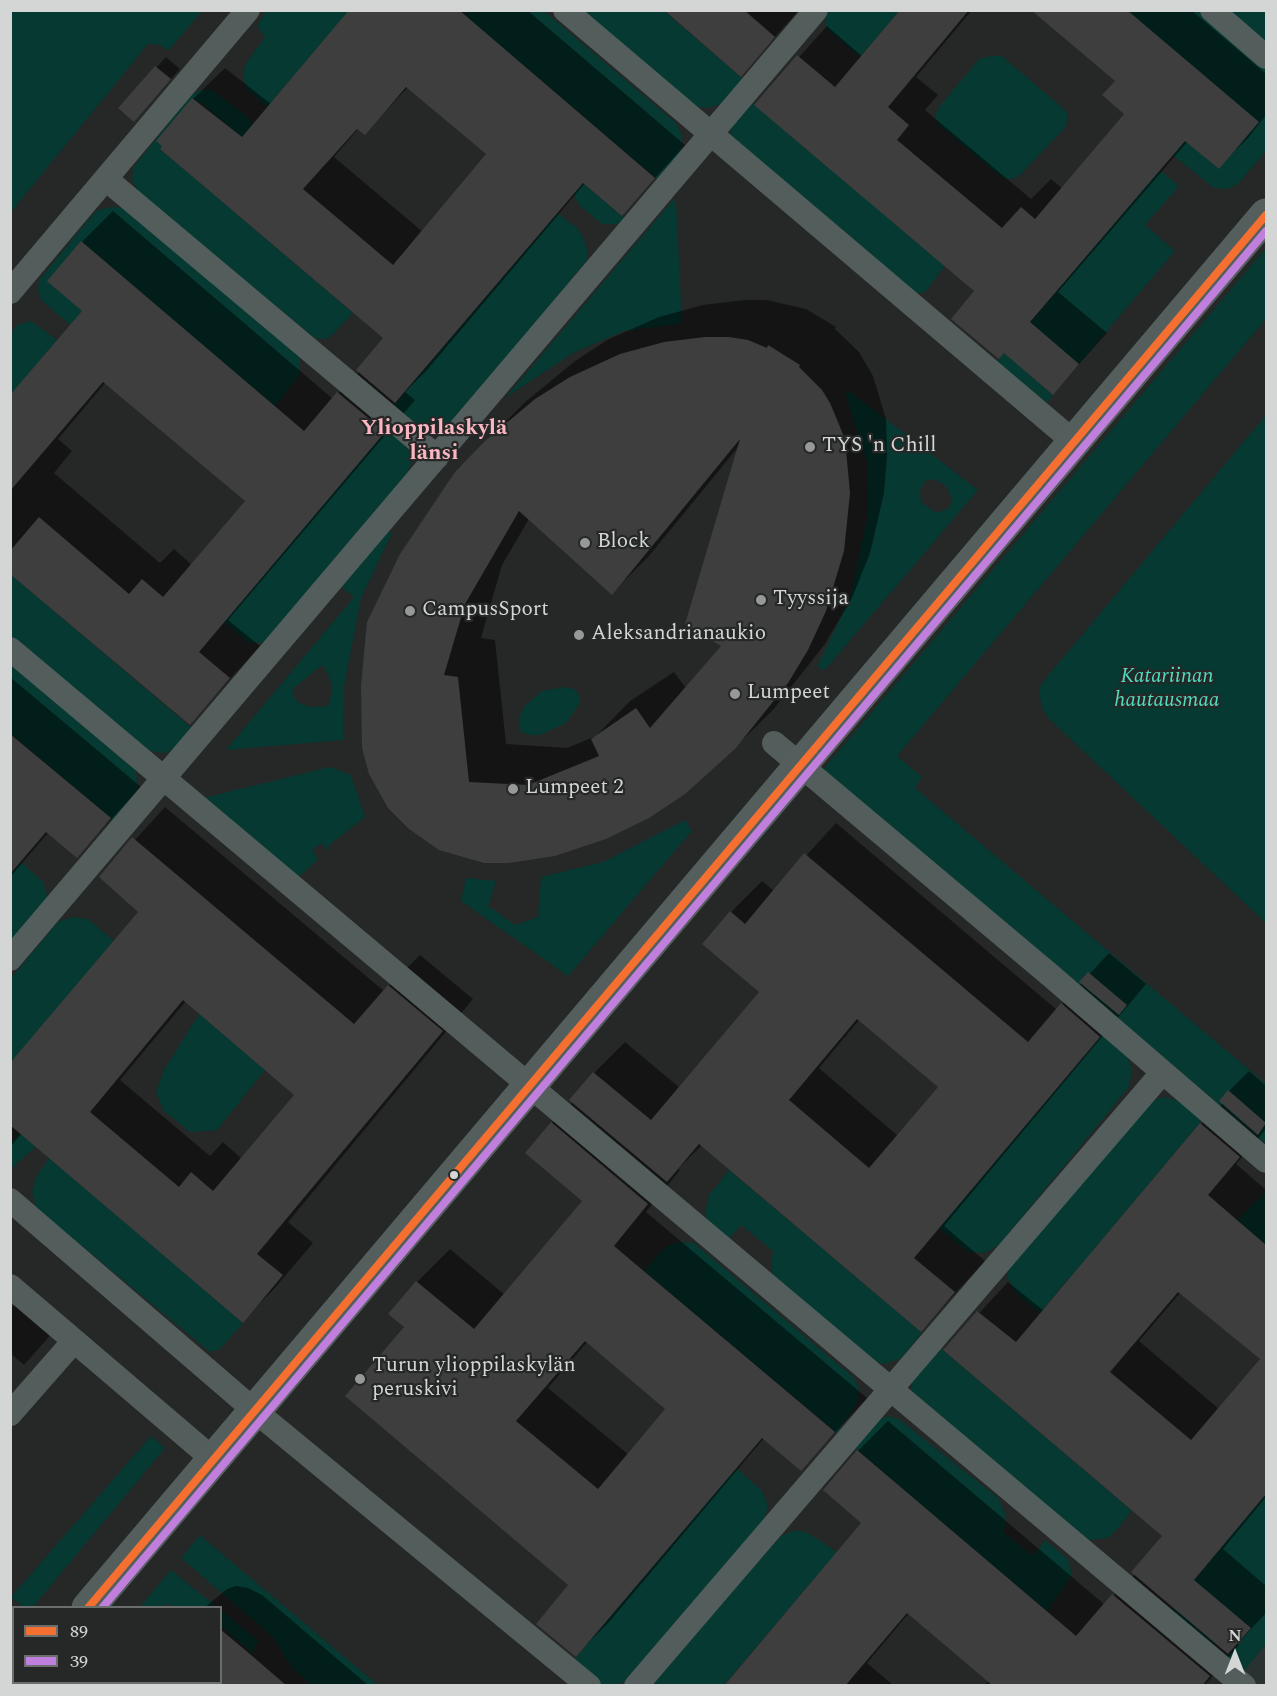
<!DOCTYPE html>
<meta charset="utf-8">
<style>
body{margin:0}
#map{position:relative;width:1277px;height:1696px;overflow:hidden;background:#262727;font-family:Spectral,serif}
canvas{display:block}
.frame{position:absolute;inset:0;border:12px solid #d4d6d6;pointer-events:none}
.legend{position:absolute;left:12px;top:1606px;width:210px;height:78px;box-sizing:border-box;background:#252827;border:2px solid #6b6e6d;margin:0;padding:8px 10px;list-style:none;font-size:18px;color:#d4d6d6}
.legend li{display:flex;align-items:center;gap:12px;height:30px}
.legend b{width:30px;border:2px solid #6b6e6d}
.north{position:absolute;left:1205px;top:1624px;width:60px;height:60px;-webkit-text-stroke:4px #252827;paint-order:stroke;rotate:0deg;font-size:16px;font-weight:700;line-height:24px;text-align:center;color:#d4d6d6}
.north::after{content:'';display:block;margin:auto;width:21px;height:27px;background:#d4d6d6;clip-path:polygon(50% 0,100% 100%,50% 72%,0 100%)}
</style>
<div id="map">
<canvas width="1277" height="1696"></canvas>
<div class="frame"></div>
<ul class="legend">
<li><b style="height:8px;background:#f46f30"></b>89</li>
<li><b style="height:8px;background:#c07fdc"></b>39</li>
</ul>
<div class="north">N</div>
</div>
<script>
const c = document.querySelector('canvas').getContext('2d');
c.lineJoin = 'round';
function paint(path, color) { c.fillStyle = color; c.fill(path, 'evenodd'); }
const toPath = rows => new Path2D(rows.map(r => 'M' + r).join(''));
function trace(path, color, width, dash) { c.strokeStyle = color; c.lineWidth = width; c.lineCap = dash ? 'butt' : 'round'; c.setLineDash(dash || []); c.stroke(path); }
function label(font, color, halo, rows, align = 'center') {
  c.font = font + ' Spectral,serif'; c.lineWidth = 4.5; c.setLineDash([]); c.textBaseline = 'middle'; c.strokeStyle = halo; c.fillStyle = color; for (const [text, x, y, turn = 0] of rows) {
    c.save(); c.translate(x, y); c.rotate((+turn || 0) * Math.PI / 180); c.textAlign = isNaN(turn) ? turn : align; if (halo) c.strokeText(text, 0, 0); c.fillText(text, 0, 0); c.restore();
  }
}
paint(toPath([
 [1266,1644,1266,1685,1232,1686,1243,1672]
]), '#293230');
paint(toPath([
 [10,11,202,11,168,51,160,45,148,44,11,212],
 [266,11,349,11,267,107,246,89,243,77,245,65,265,37,257,26],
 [469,11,544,11,676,123,682,135,682,151,658,180,465,15],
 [580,11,664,11,743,79,725,103,707,108,693,106],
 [830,11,900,11,860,57,826,28,826,15],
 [1127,11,1198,11,1266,69,1266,151,1237,185,1226,189,1214,188,1160,145,1165,124,1219,169,1251,131],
 [1228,11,1266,11,1266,43],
 [991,56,1002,56,1066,111,1068,119,1065,128,1018,177,1010,179,1002,178,939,125,935,116,939,107,979,59],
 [201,90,212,90,250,119,253,128,247,142,200,102,160,149,353,313,329,338,316,339,139,193,132,180,133,168,190,96],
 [751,102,945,266,925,292,914,294,730,136,731,127],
 [1160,170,1179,186,1145,225,1175,251,1079,364,1056,345,1030,375,1053,395,1043,407,994,365],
 [577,178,625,219,617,224,602,224,579,205,573,192],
 [673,200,676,202,682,323,624,331,573,353,505,398],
 [111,207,125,208,292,347,300,358,299,375,275,406,241,377,215,407,210,351,81,241,97,323,74,328,41,300,38,290,39,280,96,211],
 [558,213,579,230,586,244,588,259,454,423,443,430,423,429,393,406],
 [1266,248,1266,319,897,756,922,777,915,788,1266,1084,1266,1144,821,772],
 [31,321,57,340,11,395,11,333,17,325],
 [849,391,978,490,825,670,817,667,850,598,868,515,867,461,845,393],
 [934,479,945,485,950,493,952,502,947,509,936,513,921,502,920,490,925,481],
 [1266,415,1266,923,1048,718,1042,707,1039,693,1041,684],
 [387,428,406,445,412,460,406,479,263,643,249,643,224,622],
 [388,529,392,533,361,598,344,686,343,740,226,750,354,597,342,587],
 [322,665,330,678,332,692,328,706,311,707,299,703,293,695,294,688],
 [10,574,193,729,179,746,166,753,149,751,11,636],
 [10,661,135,769,138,784,135,796,115,822,11,734],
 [565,687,574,689,579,695,580,703,566,723,540,735,529,735,520,731,520,715,525,706,542,691],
 [330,767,351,775,365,817,328,846,329,849,327,850,322,843,312,850,318,859,299,877,203,798],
 [685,820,692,831,568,976,461,901,466,878,496,881,488,906,515,925,538,917,541,877,603,862],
 [21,862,43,882,47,896,40,912,11,947,11,874],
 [72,917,88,919,114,941,11,1063,11,978,58,922],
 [199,1014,265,1070,217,1130,190,1132,163,1110,156,1091,165,1068],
 [1103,1034,1127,1056,1132,1070,1129,1087,999,1245,985,1253,967,1252,939,1228],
 [1164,1097,1183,1102,1203,1119,1094,1249,1099,1304,1068,1279,1040,1313,1017,1294,1007,1277,1011,1261,1146,1102],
 [31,1118,37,1132,35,1147,11,1169,11,1143],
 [49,1158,243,1323,220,1349,210,1352,36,1208,32,1191,36,1177],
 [729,1170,922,1333,901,1358,885,1364,870,1361,774,1280,771,1266,773,1251,741,1225,726,1242,708,1224,705,1213,709,1195],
 [1266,1192,1266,1245,1237,1220],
 [679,1242,694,1243,853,1377,859,1389,857,1403,837,1433,644,1271,665,1247],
 [939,1347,1132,1511,1119,1527,1108,1538,1089,1540,915,1401,911,1390,912,1379],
 [888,1416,899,1419,998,1498,1006,1515,1004,1533,1033,1556,1045,1540,1068,1559,1072,1575,1047,1611,1013,1582,988,1613,983,1557,854,1447,877,1421],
 [151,1436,165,1448,33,1607,24,1607,11,1597],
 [736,1468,762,1491,768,1505,764,1521,626,1681,617,1685,600,1685,573,1661],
 [1266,1494,1266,1644,1243,1672,1224,1661,1251,1628,1237,1616,1209,1648,1166,1613],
 [795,1530,808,1533,837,1552,724,1685,650,1686,781,1536],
 [200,1535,203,1538,378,1685,312,1685,293,1669,272,1636,181,1558],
 [171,1570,194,1589,217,1607,172,1607,167,1603,164,1607,140,1607],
 [221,1610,258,1641,252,1653,221,1626]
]), '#053931');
paint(toPath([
 [351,10,527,10,685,145,622,214,585,183,427,370,405,392,415,400,228,620,260,646,190,723,10,572,10,397,84,311,82,242,113,211,333,399,360,371,385,337,193,99,225,68,271,104],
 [408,87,488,154,423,232,334,157,359,128,365,133],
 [106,382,247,501,192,565,174,549,160,563,54,473,72,451,58,439],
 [666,10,799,10,741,75],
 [902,10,972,10,916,77,938,95,925,110,1031,199,1051,179,1063,189,1126,114,1117,81,1033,10,1191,10,1266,74,1266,115,1248,138,1218,167,1188,141,1058,292,1107,333,1053,393,977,291,756,105,827,26,863,57],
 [166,57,180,69,134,120,120,108],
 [744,300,767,300,806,309,836,327,835,329,859,352,873,376,886,419,887,455,884,493,870,553,852,598,825,644,773,710,734,748,398,818,486,442,524,403,575,361,609,339,659,317,703,305],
 [739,446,723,646,686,688,674,672,630,701,596,736,567,748,506,744,495,640,481,638,502,565,529,519,612,593,649,556],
 [10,677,141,787,77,856,49,832,10,877],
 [165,807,384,991,420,955,473,999,288,1222,313,1243,274,1289,243,1320,22,1133,10,1147,10,1065,140,912,101,877],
 [186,1001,296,1095,242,1159,223,1142,210,1156,120,1080],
 [836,823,1057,1010,1109,953,1146,984,944,1226,985,1261,921,1330,702,1145,678,1169,680,1170,646,1212,867,1398,801,1469,764,1438,609,1622,576,1655,571,1585,406,1326,417,1282,450,1249,505,1295,584,1201,552,1123,573,1102,571,1100,594,1073,625,1042,680,1088,762,992,731,912,762,881,774,891],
 [860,1019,940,1087,898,1136,819,1068],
 [588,1341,667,1409,629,1455,548,1388],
 [1249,1071,1266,1086,1266,1129,1236,1164,1266,1190,1266,1497,1223,1549,1266,1586,1266,1613,1237,1644,1239,1645,1212,1677,1204,1686,984,1686,989,1680,909,1613,867,1663,894,1686,726,1686,864,1523,858,1451,888,1421,1105,1605,1135,1574,1164,1536,945,1350,1008,1282,1044,1311,1201,1124,1223,1103,1229,1091],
 [1181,1292,1262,1359,1219,1409,1139,1341],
 [20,1299,56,1329,24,1365,10,1353,10,1309],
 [236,1586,248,1588,262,1595,369,1686,133,1686,136,1682,220,1682,220,1608,204,1608,227,1589]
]), '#0007');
paint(toPath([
 [349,10,459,10,655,178,622,216,583,183,395,403,356,370,383,338,160,149,162,146,156,141,192,98,242,137],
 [406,87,486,154,393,265,303,189,357,129,365,135],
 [664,10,744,10,775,37,741,77],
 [900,10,969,10,888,107,909,125,897,140,1002,228,1021,207,1035,219,1124,114,1102,95,1115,81,1031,10,1127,10,1259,122,1219,169,1185,141,1030,322,1079,364,1053,395,1004,353,999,359,951,319,974,291,754,105,797,55,835,87],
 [155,66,171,79,134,122,118,108],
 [81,241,304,431,337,392,385,432,199,652,230,678,190,725,10,574,10,551,39,517,129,594,142,579,163,597,245,501,103,382,10,491,10,395,82,311,47,281],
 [705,337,729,337,748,340,767,348,768,345,800,365,799,367,822,390,830,403,845,439,850,493,844,551,826,611,808,650,788,683,735,749,685,794,649,818,606,839,555,856,509,863,484,863,439,850,409,829,388,808,369,774,362,748,361,686,367,622,400,554,455,472,485,441,535,399,570,377,620,354,664,342],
 [740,439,685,624,721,646,650,728,636,708,591,739,599,756,528,785,469,782,458,677,444,675,465,604,519,511,612,595],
 [10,734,111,818,77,858,46,832,10,874],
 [132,837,354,1024,388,985,443,1031,257,1254,283,1275,243,1323,10,1125,10,1063,138,912,99,877],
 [183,1000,294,1095,213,1191,191,1172,179,1187,90,1112],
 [804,853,1028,1042,1061,1003,1100,1037,914,1258,955,1292,921,1332,699,1144,667,1182,569,1100,593,1072,651,1120,759,992,702,944,730,911,745,924],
 [857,1019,938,1087,869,1168,789,1100],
 [1088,972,1127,1005,1119,1015,1079,982],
 [1228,1090,1266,1123,1258,1135,1219,1101],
 [551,1122,648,1204,614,1246,835,1432,801,1471,762,1438,576,1657,536,1624,568,1585,345,1396,404,1327,388,1314,416,1281,474,1329,582,1201,525,1153],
 [585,1341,665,1409,598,1489,516,1421],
 [1200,1123,1240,1157,1208,1195,1266,1245,1266,1494,1194,1580,1251,1628,1228,1654,1131,1572,1162,1536,943,1350,977,1311,1016,1342],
 [1178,1292,1260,1359,1191,1440,1110,1372],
 [857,1450,1076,1636,1112,1594,1210,1676,1202,1686,993,1686,907,1613,845,1686,724,1686,861,1523,823,1490],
 [220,1629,251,1655,287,1686,220,1686]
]), '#3e3e3e');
trace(toPath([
 [565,10,1074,442],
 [1212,10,1266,57],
 [106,179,437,457],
 [10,292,248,10],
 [10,649,1244,1686],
 [774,743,1050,975,1266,1161],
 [10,959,816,10],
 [10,1200,255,1411,589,1686],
 [10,1286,214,1460],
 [10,1414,74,1341],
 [636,1686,1162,1073]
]), '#535d5b', 24);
trace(toPath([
 [88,1608,1266,215],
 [22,1686,25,1682]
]), '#545f5d', 33);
trace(toPath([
 [88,1608,1266,215]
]), '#f46f30', 8);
trace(toPath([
 [102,1608,1266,231]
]), '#c07fdc', 8);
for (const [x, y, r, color] of [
 [810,447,6,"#979999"],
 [585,543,6,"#979999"],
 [761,600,6,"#979999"],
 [410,611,6,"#979999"],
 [579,635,6,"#979999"],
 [735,694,6,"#979999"],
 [513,789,6,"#979999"],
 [454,1175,5,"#d4d6d6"],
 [360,1379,6,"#979999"]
]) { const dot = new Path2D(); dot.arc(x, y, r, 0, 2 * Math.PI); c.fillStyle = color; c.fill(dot); trace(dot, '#252827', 2); }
label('21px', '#d4d6d6', '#252827', [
 ["TYS 'n Chill",822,447],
 ["Block",597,543],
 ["Tyyssija",773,600],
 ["CampusSport",422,611],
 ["Aleksandrianaukio",591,635],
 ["Lumpeet",747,694],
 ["Lumpeet 2",525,789],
 ["Turun ylioppilaskylän",372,1367],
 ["peruskivi",372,1391]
], 'left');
label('italic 21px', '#50dcc0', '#252827', [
 ["Katariinan",1167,678],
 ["hautausmaa",1167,702]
]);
label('bold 22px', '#fbb7c1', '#252827', [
 ["Ylioppilaskylä",434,430],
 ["länsi",434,455]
]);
</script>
